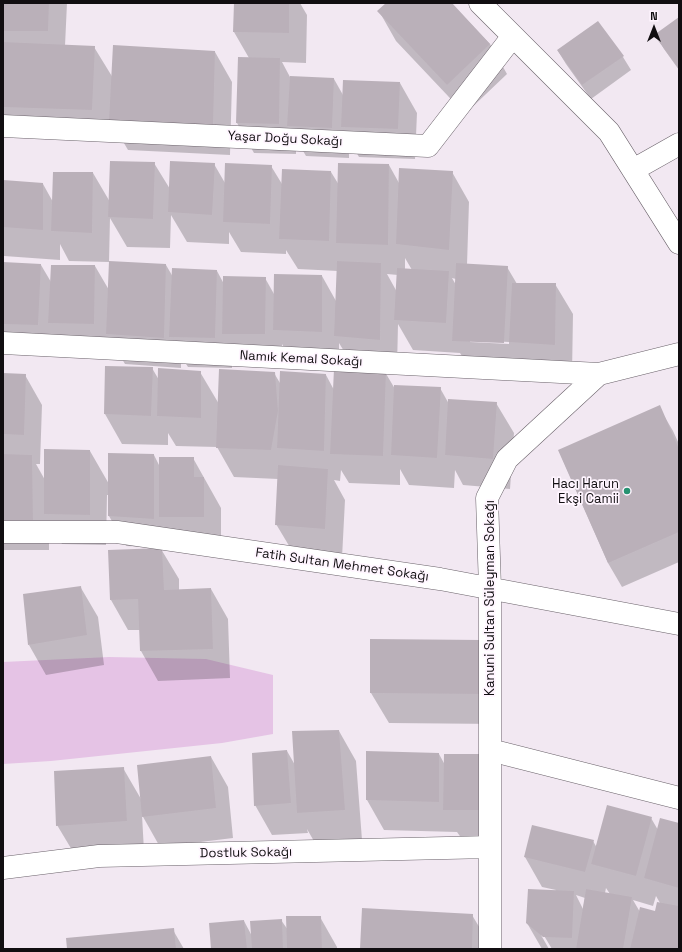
<!DOCTYPE html>
<meta charset="utf-8">
<style>
body{margin:0}
#map{position:relative;width:682px;height:952px;overflow:hidden;background:#f2e8f2;font-family:"Space Grotesk",sans-serif}
canvas{display:block}
.frame{position:absolute;inset:0;border:4px solid #110e11;pointer-events:none}
.north{position:absolute;left:634px;top:8px;width:40px;height:40px;-webkit-text-stroke:3px #fff5ff;paint-order:stroke;rotate:0deg;font-size:11px;font-weight:700;line-height:16px;text-align:center;color:#110e11}
.north::after{content:'';display:block;margin:auto;width:14px;height:18px;background:#110e11;clip-path:polygon(50% 0,100% 100%,50% 72%,0 100%)}
</style>
<div id="map">
<canvas width="682" height="952"></canvas>
<div class="frame"></div>
<div class="north">N</div>
</div>
<script>
const c = document.querySelector('canvas').getContext('2d');
c.lineJoin = 'round';
function paint(path, color) { c.fillStyle = color; c.fill(path, 'evenodd'); }
const toPath = rows => new Path2D(rows.map(r => 'M' + r).join(''));
function trace(path, color, width, dash) { c.strokeStyle = color; c.lineWidth = width; c.lineCap = dash ? 'butt' : 'round'; c.setLineDash(dash || []); c.stroke(path); }
function label(font, color, halo, rows, align = 'center') {
  c.font = font + ' "Space Grotesk",sans-serif'; c.lineWidth = 3.5; c.setLineDash([]); c.textBaseline = 'middle'; c.strokeStyle = halo; c.fillStyle = color; for (const [text, x, y, turn = 0] of rows) {
    c.save(); c.translate(x, y); c.rotate((+turn || 0) * Math.PI / 180); c.textAlign = isNaN(turn) ? turn : align; if (halo) c.strokeText(text, 0, 0); c.fillText(text, 0, 0); c.restore();
  }
}
paint(toPath([
 [109,657,206,659,273,675,273,734,222,743,51,761,3,764,3,662]
]), '#e5c3e5');
paint(toPath([
 [3,3,67,3,65,46,94,47,113,78,215,52,232,82,230,155,128,150,110,119,109,140,3,131],
 [235,3,300,3,307,15,306,63,282,62,290,77,334,79,343,95,400,83,417,113,415,159,359,157,349,140,349,158,306,156,296,139,296,154,254,153,237,123,249,58,234,32],
 [387,3,451,3,490,44,507,74,465,114,396,41,379,11],
 [679,18,679,70,664,49,656,35],
 [558,51,623,57,631,70,591,99,566,64],
 [154,163,170,189,214,164,225,183,271,166,282,184,331,172,339,185,389,165,399,183,452,172,469,202,467,265,507,267,517,284,555,284,573,314,572,374,471,370,460,353,413,350,398,324,397,369,353,366,339,343,339,362,291,360,282,344,282,364,232,350,232,368,188,367,181,356,181,368,125,364,111,341,66,353,56,335,55,355,3,345,3,263,41,265,51,282,95,266,109,290,110,262,69,261,60,244,60,260,4,256,3,181,43,184,53,202,93,173,110,202],
 [171,215,187,242,229,244,229,232,241,252,286,254,286,250,298,269,338,271,336,301,322,276,274,294,265,278,224,284,217,271,173,277,166,265,109,262,110,218,127,247,170,248],
 [405,258,412,270,405,269],
 [387,274,398,275,397,292],
 [452,278,456,279,456,285],
 [470,340,509,342,509,344,470,342],
 [152,368,159,380,200,372,219,404,274,373,280,383,326,375,334,390,385,372,395,389,440,388,449,404,496,403,514,433,510,489,463,485,455,470,454,488,409,485,400,469,400,485,349,483,341,470,340,481,334,480,345,500,342,558,294,554,276,524,278,479,234,477,217,447,176,446,168,433,168,445,122,444,105,414],
 [3,374,25,375,42,405,40,464,36,464,45,480,90,451,109,484,154,455,160,467,193,458,221,508,221,547,171,548,126,546,109,516,109,495,107,495,106,545,62,544,49,521,49,550,3,550],
 [659,407,673,431,679,444,679,562,622,587,608,563,559,451],
 [161,549,179,579,179,590,211,589,228,619,230,678,158,681,141,651,140,630,128,630,111,600,109,551],
 [81,588,98,617,104,665,46,675,29,645],
 [371,640,480,641,498,724,389,723,371,693],
 [339,731,356,761,362,840,315,843,307,829,308,833,272,835,255,805,287,751,295,765],
 [439,754,445,765,445,755,500,840,462,839,457,832,384,830,367,800],
 [211,757,228,787,233,838,160,847,142,815,144,851,75,855,57,825,123,768,141,799],
 [651,818,658,830,679,824,679,949,552,949,543,934,541,935,549,949,542,949,527,923,556,890,542,887,525,857,593,841,597,848],
 [606,888,610,894,605,893],
 [576,895,585,898,583,909],
 [656,896,660,903,656,912,640,912,633,900,653,906],
 [472,915,490,945,489,949,361,949],
 [320,917,337,947,337,949,212,949,244,921,252,936,281,920,288,930],
 [173,930,184,949,68,949]
]), '#0003');
paint(toPath([
 [3,3,49,3,48,31,3,31],
 [234,3,289,3,289,33,233,32],
 [386,3,452,3,490,44,447,85,377,11],
 [679,17,679,69,654,35],
 [598,21,624,56,582,85,557,50],
 [3,42,95,46,92,110,3,107],
 [113,45,215,51,213,125,109,120],
 [238,57,280,58,279,124,236,123],
 [290,76,334,78,332,128,287,126],
 [343,80,400,82,398,129,341,127],
 [110,161,155,162,153,219,108,217],
 [170,161,215,163,212,215,168,212],
 [225,163,272,165,270,224,223,222],
 [338,163,389,164,388,245,336,243],
 [399,168,453,171,449,250,396,244],
 [282,169,331,171,329,241,279,239],
 [53,172,93,172,92,233,51,231],
 [3,180,43,183,43,230,3,227],
 [109,261,166,264,164,338,106,334],
 [337,261,381,263,380,340,334,336],
 [3,262,41,264,38,325,3,324],
 [456,263,508,266,504,343,452,341],
 [51,265,95,265,94,324,48,323],
 [172,268,217,270,215,338,169,337],
 [397,268,449,271,446,323,394,320],
 [274,274,322,275,322,332,273,330],
 [223,276,266,277,265,334,222,334],
 [512,283,556,283,555,345,509,342],
 [105,366,153,367,151,416,104,414],
 [158,368,201,371,201,418,157,416],
 [219,369,275,372,278,411,271,450,216,448],
 [334,369,386,371,383,456,330,454],
 [280,371,326,374,324,451,277,448],
 [3,373,26,374,24,435,3,434],
 [394,385,441,387,437,458,391,455],
 [448,399,497,402,493,459,445,455],
 [660,405,679,449,679,532,608,563,558,450],
 [44,449,90,450,90,515,44,514],
 [108,453,154,454,154,519,108,516],
 [3,454,32,455,33,520,3,520],
 [159,457,194,457,194,477,204,477,204,517,159,517],
 [278,465,328,469,325,529,275,525],
 [162,548,164,590,211,588,213,649,140,651,138,599,110,600,108,550],
 [81,586,87,635,28,645,23,594],
 [370,639,481,640,481,694,370,693],
 [339,730,345,810,297,813,292,731],
 [287,750,291,803,254,806,252,753],
 [366,751,439,753,439,802,366,800],
 [444,754,484,754,483,810,443,810],
 [211,756,216,808,142,817,137,765],
 [124,767,127,821,56,826,54,771],
 [607,805,652,817,636,876,591,864],
 [660,818,679,823,679,888,644,878],
 [532,825,594,840,585,872,524,857],
 [528,889,574,891,572,938,543,937,526,923],
 [586,889,632,897,623,949,576,949],
 [657,902,679,906,679,949,630,949,640,907,655,911],
 [362,908,473,914,472,949,360,949],
 [286,916,321,916,322,949,287,949],
 [282,919,283,949,252,949,250,921],
 [244,920,247,949,211,949,209,923],
 [174,928,176,949,67,949,66,938]
]), '#bab0b9');
const minor = toPath([
 [480,3,609,132,679,243],
 [3,126,428,146,513,36],
 [633,170,679,144],
 [3,343,599,374],
 [3,532,117,532,440,579,679,624],
 [490,750,679,798],
 [3,868,99,856,490,847],
 [490,949,490,588,487,498,507,459,599,374,679,354]
]);
trace(minor, '#6a626a', 23);
trace(minor, '#fff', 22);
for (const [x, y, r, color] of [
 [627,491,4,"#269271"]
]) { const dot = new Path2D(); dot.arc(x, y, r, 0, 2 * Math.PI); c.fillStyle = color; c.fill(dot); trace(dot, '#fff5ff', 1.5); }
label('13px', '#110e11', '#fff5ff', [
 ["Yaşar Doğu Sokağı",285,139,3],
 ["Namık Kemal Sokağı",301,359,3],
 ["Fatih Sultan Mehmet Sokağı",342,565,8],
 ["Kanuni Sultan Süleyman Sokağı",490,598,-90],
 ["Dostluk Sokağı",246,853,-1]
]);
label('13px', '#110e11', '#fff5ff', [
 ["Hacı Harun",619,484],
 ["Ekşi Camii",619,499]
], 'right');
</script>
